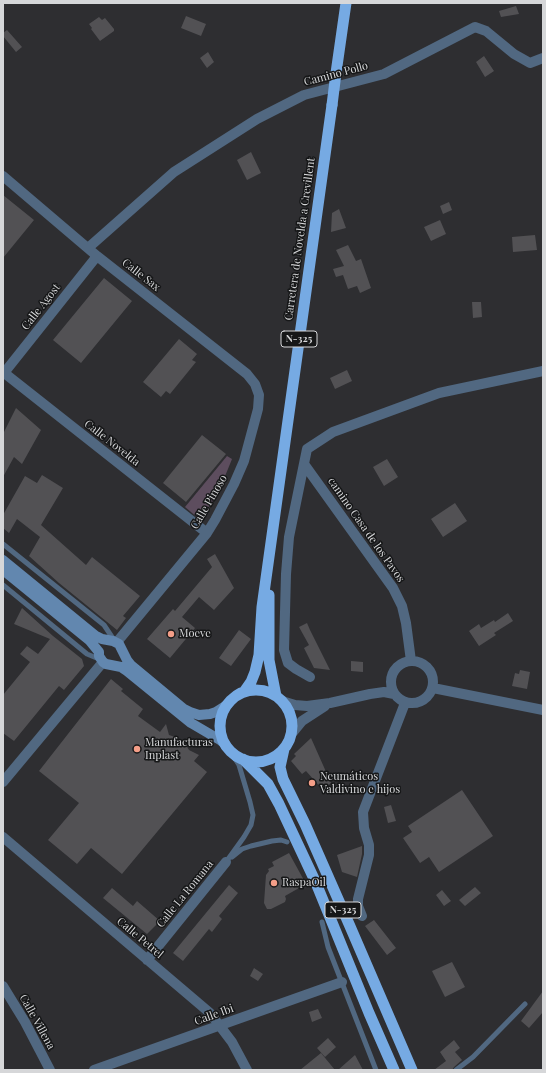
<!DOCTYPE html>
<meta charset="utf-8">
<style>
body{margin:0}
#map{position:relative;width:546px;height:1073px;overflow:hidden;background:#2e2e31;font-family:"Playfair Display",serif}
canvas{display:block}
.frame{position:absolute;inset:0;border:4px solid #d6d7d9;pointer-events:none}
</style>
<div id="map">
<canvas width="546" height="1073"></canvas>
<div class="frame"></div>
</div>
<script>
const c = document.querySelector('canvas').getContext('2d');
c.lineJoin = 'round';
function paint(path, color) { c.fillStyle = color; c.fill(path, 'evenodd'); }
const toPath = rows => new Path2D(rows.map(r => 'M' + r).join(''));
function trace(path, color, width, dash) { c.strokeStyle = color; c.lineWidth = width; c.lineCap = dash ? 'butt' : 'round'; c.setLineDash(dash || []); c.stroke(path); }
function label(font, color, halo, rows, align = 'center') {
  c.font = font + ' "Playfair Display",serif'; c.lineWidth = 3; c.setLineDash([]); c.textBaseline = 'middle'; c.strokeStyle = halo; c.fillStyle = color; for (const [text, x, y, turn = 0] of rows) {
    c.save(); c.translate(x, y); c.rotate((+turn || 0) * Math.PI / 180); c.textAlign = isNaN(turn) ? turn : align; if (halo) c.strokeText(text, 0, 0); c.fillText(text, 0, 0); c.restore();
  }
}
paint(toPath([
 [227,456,232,459,219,491,205,515,198,518,185,507]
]), '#5d4d5e');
paint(toPath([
 [516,6,519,14,501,17,499,11],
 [186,16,206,24,201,36,181,28],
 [99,17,102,20,105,18,114,29,114,31,100,41,91,29,92,28,89,24],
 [7,30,22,47,16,52,3,36,3,33],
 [208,52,214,62,207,68,200,58],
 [484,56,494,71,485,77,476,62],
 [251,152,261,173,247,180,237,160],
 [3,195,34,220,3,258],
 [449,202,452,210,443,214,440,206],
 [339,209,346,228,331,232,332,213],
 [440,220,446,234,431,241,424,227],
 [535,235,537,250,513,252,512,237],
 [348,245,356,261,361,259,371,288,360,293,357,286,348,289,343,275,336,277,333,269,344,266,336,250],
 [104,278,132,301,81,363,53,340],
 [472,302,481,302,482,317,473,318],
 [179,339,197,354,192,360,196,362,170,394,166,391,161,397,143,382],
 [347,370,352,381,335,389,330,378],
 [16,408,41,430,22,464,14,457,3,477,3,434],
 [202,435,226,454,186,502,163,483],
 [387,459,398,477,384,486,373,467],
 [42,475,63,488,41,525,86,565,92,557,140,596,123,616,126,618,117,630,59,583,29,556,40,537,17,519,9,533,3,528,3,515,25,476,37,483],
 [455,503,467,521,443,537,431,519],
 [215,554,234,588,214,610,199,597,182,617,195,628,170,658,147,639,173,609,175,611,212,567,207,559],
 [22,608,53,636,82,659,84,666,64,690,59,686,14,741,3,733,3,695,30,662,20,654,27,646,38,654,50,639,14,624],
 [508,613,513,621,494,633,496,635,479,646,469,631,479,624,481,628,494,620,495,622],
 [307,623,310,630,330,670,314,668,304,648,309,645,299,627],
 [239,630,251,639,231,666,219,658],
 [351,661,363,662,363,672,351,671],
 [520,670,530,672,527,689,512,686,515,673,519,674],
 [111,679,123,689,121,691,143,709,138,716,160,732,166,724,169,735,178,738,184,742,189,750,199,755,194,761,207,772,122,874,91,848,77,864,48,840,79,803,39,771],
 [311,738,331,783,323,790,306,771,302,774,291,761,296,756,294,754],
 [462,790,493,836,439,872,429,857,420,863,403,838,412,832,408,826],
 [391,805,396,821,388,823,384,807],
 [362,846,362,854,357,877,342,872,337,855],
 [289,853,306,884,285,896,286,899,285,902,271,909,267,909,264,903,266,875,269,871,268,869,274,866,272,862],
 [229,885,238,893,219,916,222,919,212,932,209,929,183,961,173,953],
 [475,887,481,893,465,906,459,900],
 [112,888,133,906,137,901,160,921,147,934,103,898],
 [442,890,451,901,444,906,436,895],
 [374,920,396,948,387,955,365,926],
 [452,962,465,987,445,997,432,971],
 [254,968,263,974,258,981,250,976],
 [543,991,543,1012,529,1028,521,1021],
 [318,1009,322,1018,312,1022,309,1012],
 [328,1038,336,1047,325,1057,317,1048],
 [454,1040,460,1048,455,1052,462,1060,454,1067,452,1070,434,1070,446,1061,440,1052],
 [321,1053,335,1070,300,1070],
 [355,1055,363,1070,338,1070]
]), '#525154');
trace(toPath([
 [3,544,104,625,114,640],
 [3,585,87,654,99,659],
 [232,857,242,849,251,846,272,841,281,840,287,842],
 [226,862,244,837,251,825,253,815,250,802,239,765,230,751],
 [322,922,328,947,376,1070],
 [456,1070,473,1057,525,1004]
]), '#516881', 5);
trace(toPath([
 [3,176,97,256,247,374,255,384,259,395,258,409,244,461,234,484,215,520,207,533,117,642],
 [88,248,174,172,257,119,304,95,384,74,475,27,486,31,514,54,530,63,543,58],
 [3,372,207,533],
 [4,373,97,256],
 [304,464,393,588,402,606,406,623,411,661],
 '391 682a21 21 0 1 1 42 0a21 21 0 1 1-42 0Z',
 [310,677,296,669,288,663,284,650,286,574,289,537,307,449,333,432,439,393,543,371],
 [433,688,543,710],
 [282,701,295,705,307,706,330,703,370,694,384,692,394,694],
 [293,732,302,721,325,706],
 [3,782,103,662],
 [3,837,210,1013,232,1042,247,1070],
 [362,916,358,906,358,899,369,855,369,845,364,828,363,812,405,703],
 [147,960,226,862],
 [3,986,25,1022,50,1070],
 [94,1070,342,982]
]), '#516881', 10);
trace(toPath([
 [3,560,96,636,102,639,113,641,119,644,127,660,131,665,184,709,190,712,199,715,210,714,216,712,227,705],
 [3,570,90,641,99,652,99,656,103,662,106,664,121,667,127,671,191,723,220,740,226,745]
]), '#6287af', 10);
trace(toPath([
 [336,73,346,3],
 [269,595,269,660,276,696],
 '220 726a36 36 0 1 1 72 0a36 36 0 1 1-72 0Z',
 [244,692,251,682,255,672,259,655,262,607,332,105],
 [284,749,280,767,283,779,305,824,349,924,412,1070],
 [243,759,268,784,279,804,316,883,369,1013,394,1070]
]), '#76aae3', 11);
trace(toPath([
 [332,105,336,73]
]), '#76aae3', 11);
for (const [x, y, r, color] of [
 [171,634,4,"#f49e88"],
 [137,749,4,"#f49e88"],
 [312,783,4,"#f49e88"],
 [274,883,4,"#f49e88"]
]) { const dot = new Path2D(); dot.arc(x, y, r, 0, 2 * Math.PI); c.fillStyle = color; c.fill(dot); trace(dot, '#161718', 1.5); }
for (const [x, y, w] of [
 [299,339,36],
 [343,910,36]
]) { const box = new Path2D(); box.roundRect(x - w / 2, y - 8, w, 16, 3); c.fillStyle = '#161718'; c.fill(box); trace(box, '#d6d7d9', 1); }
label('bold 10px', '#d6d7d9', null, [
 ["N-325",299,339],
 ["N-325",343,910]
]);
label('11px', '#d6d7d9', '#161718', [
 ["Camino Pollo",336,74,-15],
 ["Carretera de Novelda a Crevillent",300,239,-82],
 ["Calle Sax",141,275,38],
 ["Calle Agost",41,307,-52],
 ["Calle Novelda",112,443,38],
 ["Calle Pinoso",209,502,-60],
 ["camino Casa de los Pavos",366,530,55],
 ["Calle La Romana",185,894,-51],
 ["Calle Petrel",140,938,40],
 ["Calle Ibi",214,1015,-20],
 ["Calle Villena",37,1022,61]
]);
label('11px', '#d6d7d9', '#161718', [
 ["Moeve",179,634],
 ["Manufacturas",145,743],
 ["Inplast",145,756],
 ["Neumáticos",320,777],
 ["Valdivino e hijos",320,790],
 ["RaspaOil",282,883]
], 'left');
</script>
